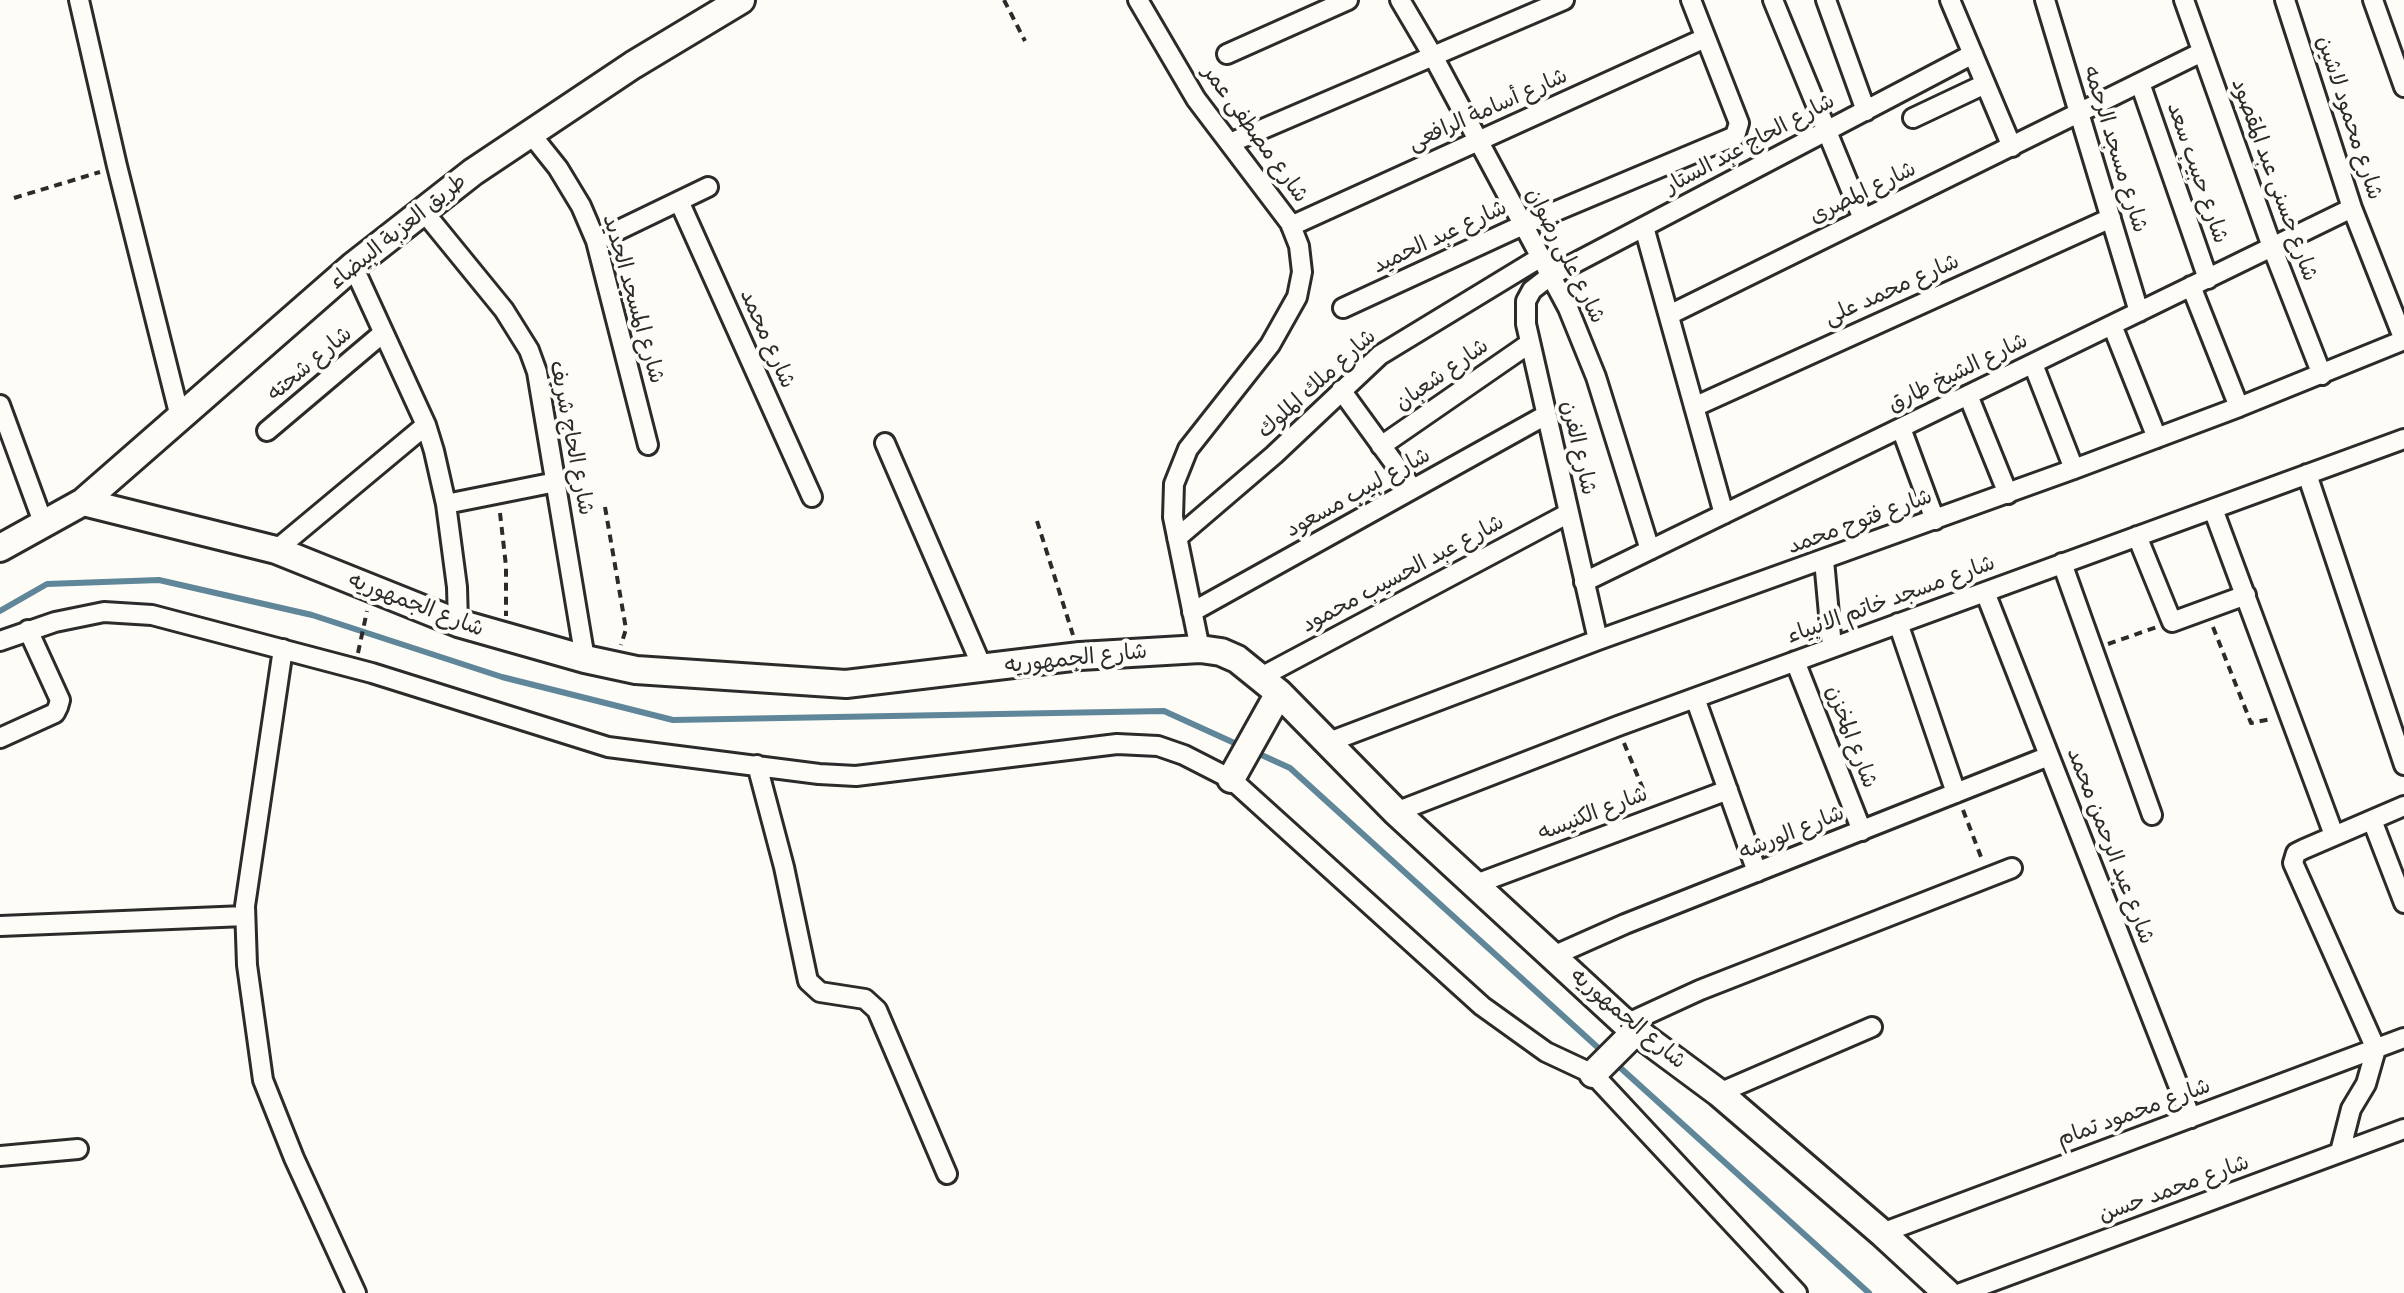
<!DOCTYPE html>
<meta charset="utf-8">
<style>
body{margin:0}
canvas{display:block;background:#fdfcf7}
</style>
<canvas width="2404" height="1293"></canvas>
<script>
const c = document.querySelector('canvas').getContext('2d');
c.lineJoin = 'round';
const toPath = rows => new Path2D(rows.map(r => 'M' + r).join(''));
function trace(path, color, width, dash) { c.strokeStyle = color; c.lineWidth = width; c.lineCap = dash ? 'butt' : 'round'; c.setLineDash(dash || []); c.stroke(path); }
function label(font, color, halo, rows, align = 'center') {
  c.font = font + ' "Patrick Hand","Playpen Sans Arabic",sans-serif'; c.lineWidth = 8; c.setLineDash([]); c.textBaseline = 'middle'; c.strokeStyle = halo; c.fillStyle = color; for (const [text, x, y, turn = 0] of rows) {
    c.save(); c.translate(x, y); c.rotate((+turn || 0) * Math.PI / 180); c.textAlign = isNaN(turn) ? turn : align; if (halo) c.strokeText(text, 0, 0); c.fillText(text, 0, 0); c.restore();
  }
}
trace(toPath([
 [0,611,47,584,159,580,312,615,502,677,673,720,1164,711,1241,746],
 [1255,752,1290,768,1605,1054],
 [1614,1062,1869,1293]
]), '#5f8799', 6);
const street = toPath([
 [79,0,117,166,180,417],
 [1138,0,1196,99,1290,223,1299,246,1302,272,1297,297,1270,345,1188,449,1174,484,1173,517,1200,649],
 [1400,0,1433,56,1568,308,1596,377,1650,550],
 [1773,0,1863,219],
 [1826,0,1866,111],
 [1950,0,2012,147],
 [2045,0,2139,312],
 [2184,0,2272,247,2322,375],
 [2285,0,2352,208,2404,340],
 [2373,0,2404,87],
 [1227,54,1348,0],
 [2140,83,2208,279],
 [1913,118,1985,84],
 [530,133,558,168,581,206,596,241,648,445],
 [1230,143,1564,0],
 [679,201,812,497],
 [424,212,504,310,529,350,537,372,585,659],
 [1291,226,1705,38],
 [1644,227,1724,514],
 [596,241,708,187],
 [353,266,426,425,434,451,446,504,457,587,458,623],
 [2191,286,2239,407],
 [1343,308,1523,225,1735,136,1739,123,1691,0],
 [1669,315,2202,52],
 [2112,325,2157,438],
 [2033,364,2074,469],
 [1341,390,1413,489],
 [1968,395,2008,494],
 [0,405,44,525],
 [1694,407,2111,218],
 [1901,428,1935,520],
 [267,431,383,333],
 [885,443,983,669],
 [1381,446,1530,343],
 [2307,474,2404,765],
 [446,504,556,482],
 [2213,509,2334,835],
 [2137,536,2172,622,2246,595],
 [1177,538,1274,455,1380,355,1541,257],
 [276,550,426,425],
 [1824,560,1832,647],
 [2062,563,2152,815],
 [1584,582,2352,208],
 [1985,592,2191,1118],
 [1192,612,1546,415],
 [1898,623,1956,793],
 [1598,640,1526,324,1526,301,1532,290,1550,276,1973,54],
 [0,641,55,622,104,612,152,615,372,673,608,747,819,774,856,776,1117,744,1158,746,1184,755,1231,779,1482,1006,1546,1052,1593,1074,1797,1293],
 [283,649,245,906,247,965,263,1080,294,1158,356,1293],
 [1795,661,1862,831],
 [1261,677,1569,513],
 [1695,698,1757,872],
 [0,738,55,713,58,707,60,700,28,630],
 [1329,742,1598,640,2074,469,2239,407,2404,340],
 [757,765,784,867,808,981,820,992,865,999,877,1010,947,1174],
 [1396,812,1618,726,2404,439],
 [2372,820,2404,903],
 [1476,884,1728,790],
 [0,926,245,916],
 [1553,956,1625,924,2049,756],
 [1626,1024,1700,990,2012,868],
 [1719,1093,1872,1027],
 [2340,1152,2351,1109,2366,1084,2376,1049,2293,863,2296,853,2304,849,2404,806],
 [0,1156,78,1149],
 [1882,1233,2404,1038],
 [1961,1293,2404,1129]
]);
const secondary = toPath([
 [83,502,276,550,458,623,585,659,636,670,846,684,1080,656,1200,649,1221,652,1237,659,1279,693,1396,812,1626,1024,1719,1093,1882,1233,1947,1293],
 [0,548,83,502,353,266,473,172,633,65,741,0],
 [1231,779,1279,693],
 [1593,1074,1636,1031]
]);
trace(street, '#2b2b2b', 24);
trace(secondary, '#2b2b2b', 32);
trace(toPath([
 [1004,0,1025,41],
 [14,198,100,172],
 [605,507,626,629,621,645],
 [500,513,506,566,506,616],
 [1037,521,1073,635],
 [2213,627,2251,723,2271,719],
 [2108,644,2157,627],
 [358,653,367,611],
 [1624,743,1648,801],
 [1963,810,1983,862]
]), '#2b2b2b', 4, [8, 6]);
trace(street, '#fdfcf7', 18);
trace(secondary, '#fdfcf7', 26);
label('22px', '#2b2b2b', '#fdfcf7', [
 ["شارع أسامة الرافعى",1488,110,-24],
 ["شارع محمود لاشين",2349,118,72],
 ["شارع مصطفى عمر",1255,134,54],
 ["شارع الحاج عبد الستار",1750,144,-28],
 ["شارع مسجد الرحمه",2115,149,73],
 ["شارع حبيب سعد",2197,173,71],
 ["شارع حسنى عبد المقصود",2274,180,70],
 ["شارع المصرى",1863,193,-26],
 ["طريق العزبة البيضاء",398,232,-39],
 ["شارع عبد الحميد",1440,237,-25],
 ["شارع على رضوان",1565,256,63],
 ["شارع محمد على",1892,290,-24],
 ["شارع المسجد الجديد",633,299,74],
 ["شارع محمد",767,339,66],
 ["شارع شحته",310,364,-40],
 ["شارع الشيخ طارق",1958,373,-26],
 ["شارع شعبان",1442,375,-35],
 ["شارع ملك الملوك",1317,384,-42],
 ["شارع الحاج شريف",571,438,79],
 ["شارع الفرن",1578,448,77],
 ["شارع لبيب مسعود",1358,493,-29],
 ["شارع فتوح محمد",1860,522,-20],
 ["شارع عبد الحسيب محمود",1403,574,-28],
 ["شارع مسجد خاتم الانبياء",1891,600,-20],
 ["شارع الجمهوريه",416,605,21],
 ["شارع الجمهوريه",1076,659,-6],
 ["شارع المخزن",1851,737,69],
 ["شارع الكنيسه",1593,814,-21],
 ["شارع الورشه",1792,833,-22],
 ["شارع عبد الرحمن محمد",2110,846,69],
 ["شارع الجمهوريه",1628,1019,40],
 ["شارع محمود تمام",2134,1113,-20],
 ["شارع محمد حسن",2174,1189,-20]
]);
</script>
